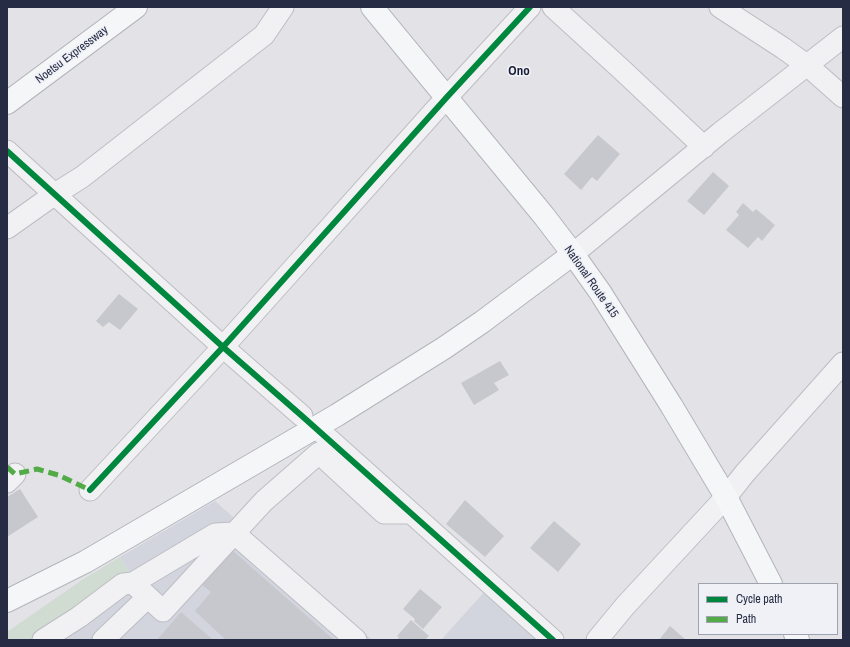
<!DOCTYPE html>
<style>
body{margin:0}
#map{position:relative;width:850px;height:647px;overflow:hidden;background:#e2e2e7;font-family:"Archivo Narrow",sans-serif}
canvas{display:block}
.frame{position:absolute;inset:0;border:8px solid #262c43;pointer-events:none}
.legend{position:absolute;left:698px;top:583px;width:140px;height:52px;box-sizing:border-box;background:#eff1f7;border:1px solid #9fa2af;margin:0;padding:5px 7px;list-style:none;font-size:12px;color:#262c43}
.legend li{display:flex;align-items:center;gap:8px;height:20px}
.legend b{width:20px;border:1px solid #9fa2af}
</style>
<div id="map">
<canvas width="850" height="647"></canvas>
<div class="frame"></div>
<ul class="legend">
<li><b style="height:5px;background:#00873e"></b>Cycle path</li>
<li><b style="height:5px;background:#53ab47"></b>Path</li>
</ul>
</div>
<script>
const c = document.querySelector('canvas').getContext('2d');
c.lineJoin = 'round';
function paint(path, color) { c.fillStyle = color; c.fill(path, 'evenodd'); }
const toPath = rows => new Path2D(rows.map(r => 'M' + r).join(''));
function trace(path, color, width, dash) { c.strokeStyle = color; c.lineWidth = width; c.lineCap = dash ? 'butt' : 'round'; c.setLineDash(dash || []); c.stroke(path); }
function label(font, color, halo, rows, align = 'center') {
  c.font = font + ' "Archivo Narrow",sans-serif'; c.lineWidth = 3.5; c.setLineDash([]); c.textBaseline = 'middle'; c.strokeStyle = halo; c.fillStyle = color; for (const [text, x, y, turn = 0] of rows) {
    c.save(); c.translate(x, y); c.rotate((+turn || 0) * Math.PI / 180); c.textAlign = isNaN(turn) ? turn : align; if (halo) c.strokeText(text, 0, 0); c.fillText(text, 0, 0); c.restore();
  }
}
paint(toPath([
 [215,501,372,640,38,640,129,572,120,557],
 [486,590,540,640,441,640]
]), '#d2d5de');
paint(toPath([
 [120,557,129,572,33,640,7,640,7,632,82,580]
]), '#d0dbd1');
paint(toPath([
 [598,135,620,154,597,181,592,177,581,190,564,174],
 [713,172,729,186,704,215,687,201],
 [743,203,753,212,756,209,775,225,762,241,758,237,748,248,726,230,739,215,736,212],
 [119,294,138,309,120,330,109,322,103,327,96,321],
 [500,361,509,375,494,383,499,390,474,405,461,383],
 [20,489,38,517,7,537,7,497],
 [465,500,504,536,485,557,446,524],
 [554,521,581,544,558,572,530,548],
 [233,551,334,640,226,640,195,611,211,592,202,585],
 [420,589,442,607,423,629,414,621,415,619,403,609],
 [181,612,213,640,157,640],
 [411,620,429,636,425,640,397,640,399,637,397,636],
 [670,626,686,640,659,640]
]), '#c7c8ce');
const minor = toPath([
 [553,7,621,69,704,147],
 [720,7,783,48,808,66,843,97],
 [7,151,223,347,302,416],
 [7,228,55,194,82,177,264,35,283,7],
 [573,254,720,133,843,37],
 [321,432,553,640],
 [7,482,15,474],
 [90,490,223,347,447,97,530,7],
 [133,583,215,534,234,533,356,640],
 [43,640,79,617,123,584,133,583,163,611,264,501,319,453,384,513,411,513],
 [103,640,148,597],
 [597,640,625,606,726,497,745,473,843,363]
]);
const highway = toPath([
 [372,7,544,216,573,254,600,292,671,405,726,497,771,584],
 [7,103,136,7],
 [7,601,85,562,337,415,444,348,482,322,573,254],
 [795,634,798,640]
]);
trace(minor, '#bdbec3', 23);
trace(highway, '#b4b5bc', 24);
trace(minor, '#f1f1f4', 21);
trace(highway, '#f5f6f7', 22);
trace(toPath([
 [7,467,15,474,37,469,58,475,90,490]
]), '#53ab47', 5, [10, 5]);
trace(toPath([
 [7,151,223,347,302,416,553,640],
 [90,490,223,347,447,97,530,7]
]), '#00873e', 6);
label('12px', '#262c43', '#eff1f7', [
 ["Noetsu Expressway",72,55,-37],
 ["National Route 415",591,282,55]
]);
label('bold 13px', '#181d34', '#eff1f7', [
 ["Ono",519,72]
]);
</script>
